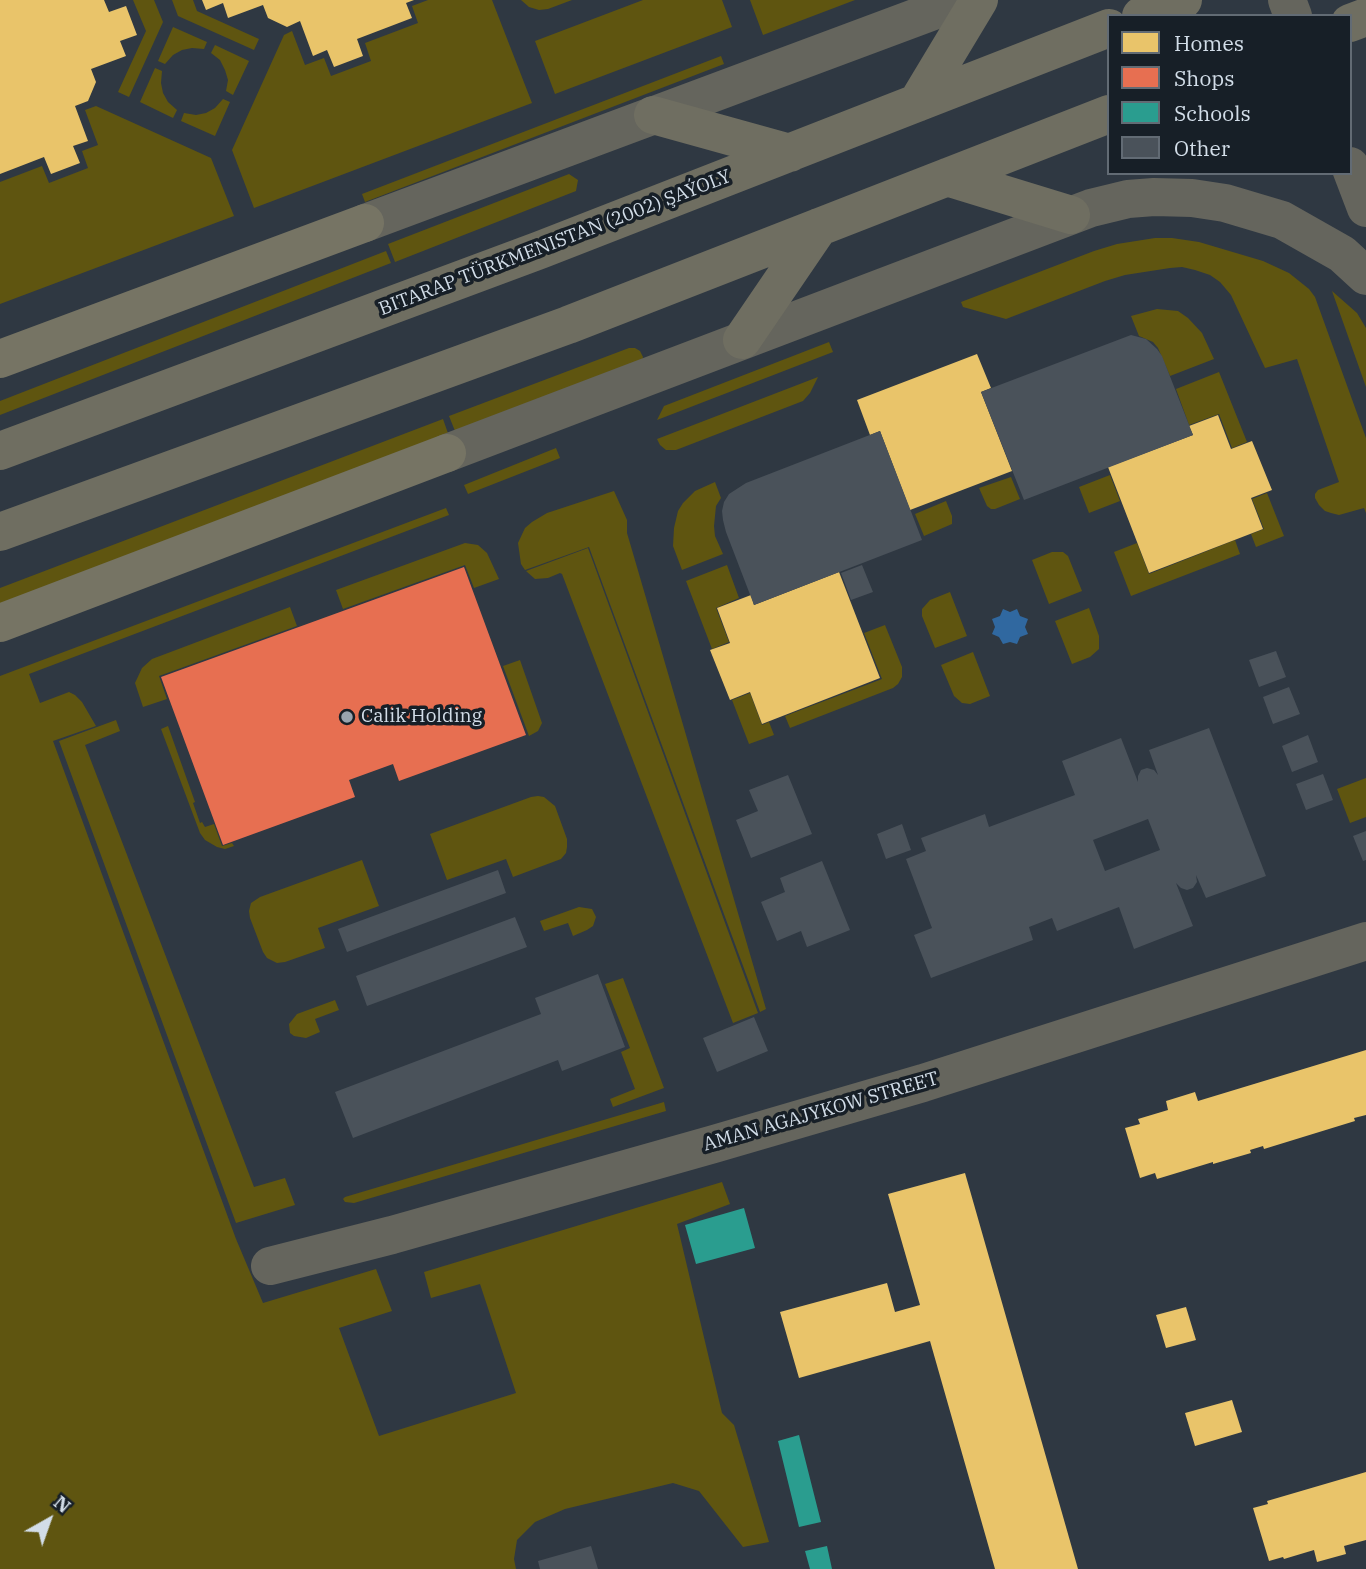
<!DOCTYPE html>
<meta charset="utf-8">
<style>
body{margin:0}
#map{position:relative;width:1366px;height:1569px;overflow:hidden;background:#2f3842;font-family:"IBM Plex Serif",serif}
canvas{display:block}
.legend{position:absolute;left:1107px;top:14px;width:245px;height:161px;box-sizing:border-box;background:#171f27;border:2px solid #626b74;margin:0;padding:9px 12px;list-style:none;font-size:21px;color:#d2dde8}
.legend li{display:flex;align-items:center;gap:14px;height:35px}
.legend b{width:35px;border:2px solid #626b74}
.north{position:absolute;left:14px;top:1485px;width:70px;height:70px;-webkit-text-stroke:5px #171f27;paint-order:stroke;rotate:40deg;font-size:19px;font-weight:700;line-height:28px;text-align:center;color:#d2dde8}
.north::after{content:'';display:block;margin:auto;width:24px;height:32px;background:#d2dde8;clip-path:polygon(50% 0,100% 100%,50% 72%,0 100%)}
</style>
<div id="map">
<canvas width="1366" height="1569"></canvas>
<ul class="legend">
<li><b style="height:19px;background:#e9c46a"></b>Homes</li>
<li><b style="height:19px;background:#e76f51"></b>Shops</li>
<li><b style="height:19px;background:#2a9d8f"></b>Schools</li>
<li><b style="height:19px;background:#4a525a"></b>Other</li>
</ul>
<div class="north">N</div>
</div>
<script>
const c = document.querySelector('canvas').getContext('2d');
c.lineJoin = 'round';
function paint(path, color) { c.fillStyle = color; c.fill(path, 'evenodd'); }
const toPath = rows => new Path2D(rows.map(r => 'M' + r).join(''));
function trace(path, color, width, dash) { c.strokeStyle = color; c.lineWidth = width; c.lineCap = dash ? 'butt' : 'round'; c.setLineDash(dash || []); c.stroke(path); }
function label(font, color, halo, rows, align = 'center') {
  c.font = font + ' "IBM Plex Serif",serif'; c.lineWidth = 7; c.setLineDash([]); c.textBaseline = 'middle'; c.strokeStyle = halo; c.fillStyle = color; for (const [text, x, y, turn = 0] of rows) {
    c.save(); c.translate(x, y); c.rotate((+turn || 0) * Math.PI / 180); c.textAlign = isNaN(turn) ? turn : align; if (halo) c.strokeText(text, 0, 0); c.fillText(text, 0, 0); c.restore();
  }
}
paint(toPath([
 [133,0,154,0,163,22,129,97,118,92,146,31],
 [172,0,193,0,197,11,259,39,254,50,178,16],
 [428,0,492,0,532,103,254,208,232,150,284,35,292,31,305,65,324,58,331,76,371,61,365,43,418,23,412,6],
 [521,0,572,0,548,9,539,10,529,7],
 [643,0,722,0,732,27,555,94,535,41],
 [750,0,855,0,763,35],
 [173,27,207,42,204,49,192,48,182,50,173,55,165,64,158,61],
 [215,45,249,61,233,95,226,91,228,80,225,70,220,60,211,53],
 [721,56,724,64,365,202,362,194],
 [155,68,162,71,161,83,163,93,168,102,177,110,173,118,140,102],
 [223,99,230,102,215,136,181,121,184,113,196,115,206,113,215,108],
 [96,106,211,158,234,216,0,304,0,182,42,166,49,183,88,168,82,151,98,145,85,110],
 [569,174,578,180,576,191,395,262,388,244],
 [1155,238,1172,238,1199,242,1263,261,1289,273,1309,289,1315,297,1366,438,1366,513,1364,508,1339,515,1331,513,1325,511,1319,505,1315,498,1315,494,1318,490,1339,482,1297,359,1265,368,1231,295,1220,282,1210,275,1195,270,1182,267,1170,268,1125,275,1105,281,1006,319,963,307,961,302,1094,251,1117,244],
 [386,251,391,263,0,415,0,401],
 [1332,291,1357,313,1366,328,1366,387],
 [1157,309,1178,311,1188,318,1202,333,1214,359,1170,376,1158,348,1153,342,1139,336,1131,316],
 [829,342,833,352,657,420,664,406],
 [629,348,635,348,640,351,643,357,641,364,457,436,449,416],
 [1219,372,1247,442,1232,448,1219,414,1189,425,1176,389],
 [818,377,810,393,803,401,676,450,666,450,660,445,657,439],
 [443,419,450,439,0,610,0,588],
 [556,448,560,458,468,494,464,485],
 [1110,475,1120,501,1089,513,1079,487],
 [1011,477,1020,499,995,509,991,509,987,506,979,488],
 [715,482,721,498,716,506,714,526,715,536,723,554,682,570,673,546,674,528,678,511,683,503,695,491],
 [614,491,627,520,627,533,632,550,766,1009,760,1012,589,547,525,570,521,564,518,543,525,528,532,522,547,513],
 [1267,493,1284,536,1256,547,1251,534,1264,529,1252,499],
 [946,501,952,516,952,524,924,536,915,514],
 [446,508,449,515,29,674,40,703,69,692,75,695,82,702,96,726,53,741,236,1239,263,1303,376,1269,392,1311,339,1328,379,1436,516,1393,480,1284,431,1298,424,1272,722,1182,730,1204,677,1224,722,1413,734,1425,769,1542,743,1547,699,1491,673,1483,565,1509,535,1522,517,1540,514,1559,516,1569,0,1569,0,676],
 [1235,540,1240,554,1131,596,1114,552,1137,543,1149,574],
 [465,543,478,545,487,553,499,579,474,588,465,565,343,609,336,590],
 [588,548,758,1013,733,1023,562,574,560,573,548,578,535,579,526,571],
 [1052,552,1063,552,1068,556,1082,591,1049,604,1032,560],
 [727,565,739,598,716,608,729,642,712,649,686,581],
 [950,592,967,636,935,648,922,616,922,609,930,600],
 [290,607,297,626,159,676,167,699,143,707,135,683,142,668,152,659],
 [1089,608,1099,636,1099,649,1090,657,1072,664,1055,621],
 [885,625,902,667,902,677,898,684,893,688,790,728,785,716,882,679,864,633],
 [973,652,990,696,970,704,962,703,954,696,941,665],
 [520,660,542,723,538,731,529,736,503,666],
 [750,693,762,725,769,722,774,735,749,744,732,700],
 [116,720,120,731,85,745,254,1187,285,1178,295,1205,236,1223,59,741],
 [168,726,195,802,193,803,200,823,202,822,205,827,214,824,222,846,232,843,234,846,225,849,217,847,205,840,200,833,161,729],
 [1366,778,1366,817,1350,823,1337,789],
 [538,796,544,797,555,806,567,839,567,847,566,853,561,859,513,877,506,859,447,880,430,834,531,797],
 [362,860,379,906,318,928,325,948,285,962,277,963,267,958,263,952,250,918,249,911,251,903,260,897],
 [579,907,592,909,596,917,593,926,587,930,573,936,568,923,544,931,540,921],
 [623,978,664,1088,613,1107,610,1099,635,1089,621,1052,630,1048,605,984],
 [335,1000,339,1010,315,1019,320,1032,306,1038,294,1036,290,1033,289,1024,297,1014],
 [664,1102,666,1111,354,1203,345,1202,343,1199,345,1197]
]), '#5f5510');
paint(toPath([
 [1003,609,1010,612,1017,609,1020,616,1028,619,1025,627,1028,634,1020,637,1017,644,1010,642,1003,644,999,637,992,634,995,627,992,619,1000,616]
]), '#3068a0');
paint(toPath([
 [0,0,104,0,109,12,126,6,137,35,120,41,126,56,91,69,96,82,88,101,75,106,88,141,73,146,80,163,51,174,44,157,0,174],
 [202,0,414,0,406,3,412,18,357,39,363,56,334,67,327,50,313,56,300,21,287,27,268,18,263,5,228,18,223,3,206,10],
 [977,354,991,388,981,392,1012,471,910,510,880,431,870,435,857,400],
 [1218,415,1231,449,1252,441,1272,490,1251,498,1263,529,1149,573,1108,467,1193,435,1189,426],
 [839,572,880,678,762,724,750,692,730,700,710,650,730,643,717,608,751,595,754,605],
 [1366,1050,1366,1115,1354,1118,1355,1121,1264,1149,1263,1146,1250,1150,1251,1153,1213,1164,1213,1162,1157,1179,1155,1173,1140,1178,1125,1128,1140,1124,1138,1119,1168,1110,1166,1101,1195,1092,1198,1101],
 [965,1173,1078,1569,995,1569,930,1341,799,1378,780,1312,887,1283,895,1312,920,1305,888,1194],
 [1186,1307,1196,1340,1166,1348,1156,1315],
 [1232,1400,1242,1432,1195,1446,1185,1413],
 [1366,1472,1366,1540,1344,1546,1346,1554,1317,1562,1314,1550,1284,1559,1283,1557,1269,1561,1253,1508,1268,1504,1267,1501]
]), '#e9c46a');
paint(toPath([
 [464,567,526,735,399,781,393,764,349,780,355,797,223,845,161,677]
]), '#e76f51');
paint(toPath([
 [744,1208,755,1248,696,1264,685,1225],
 [799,1435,821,1522,799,1527,778,1441],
 [827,1546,832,1569,810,1569,805,1551]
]), '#2a9d8f');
paint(toPath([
 [1131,335,1146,339,1157,349,1162,356,1193,435,1024,500,981,392],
 [880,431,922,540,754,605,726,532,723,520,722,511,724,502,729,494,746,483],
 [862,565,873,592,851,600,841,573],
 [1276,651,1286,677,1259,687,1249,660],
 [1289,687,1300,714,1273,724,1263,697],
 [1209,728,1266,876,1206,898,1196,875,1197,882,1193,888,1187,890,1181,888,1176,883,1193,926,1134,949,1119,907,1057,931,1052,918,1029,927,1033,940,931,978,914,935,932,928,906,859,926,851,921,838,985,814,989,827,1075,795,1062,761,1121,738,1138,782,1138,776,1141,770,1147,768,1154,770,1158,775,1149,750],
 [1148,819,1160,850,1105,871,1093,840],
 [1308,735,1318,762,1292,772,1282,746],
 [1323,774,1333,800,1306,810,1296,784],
 [788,775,812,834,751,858,736,820,758,811,749,790],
 [902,824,911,850,886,859,877,834],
 [1366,831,1366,860,1363,861,1353,836],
 [822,861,850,930,807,947,801,931,777,941,761,902,785,892,780,878],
 [498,870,506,893,347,952,338,929],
 [515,917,527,947,367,1006,356,976],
 [598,974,625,1047,562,1071,558,1060,353,1138,335,1092,541,1014,535,998],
 [754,1017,768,1051,717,1072,703,1038],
 [591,1546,598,1569,540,1569,538,1561]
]), '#4a525a');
trace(toPath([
 [1287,0,1293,16],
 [1350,166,1366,208],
 [365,223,963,0],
 [447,453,1091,208,1128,199,1154,197,1192,198,1225,203,1282,220,1342,254,1366,276],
 [270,1266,392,1235,714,1144,923,1083,1366,941]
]), '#65655d', 38);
trace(toPath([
 [1141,16,1183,0],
 [1350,23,1366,17],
 [917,103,979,0],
 [653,115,790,153],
 [947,177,1071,215],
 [742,340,819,227],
 [0,451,540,250,1109,28],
 [0,532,568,325,1109,114]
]), '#6f6e61', 38);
trace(toPath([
 [0,359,365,223],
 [0,623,447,453]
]), '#767464', 38);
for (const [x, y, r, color] of [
 [347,717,7,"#99a3ae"]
]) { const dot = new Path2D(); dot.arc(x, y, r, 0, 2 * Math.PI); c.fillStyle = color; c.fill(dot); trace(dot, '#171f27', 2.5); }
label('19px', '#d2dde8', '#171f27', [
 ["BITARAP TÜRKMENISTAN (2002) ŞAÝOLY",555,243,-21],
 ["AMAN AGAJYKOW STREET",821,1112,-16]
]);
label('19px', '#d2dde8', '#171f27', [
 ["Calik Holding",361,717]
], 'left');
</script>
